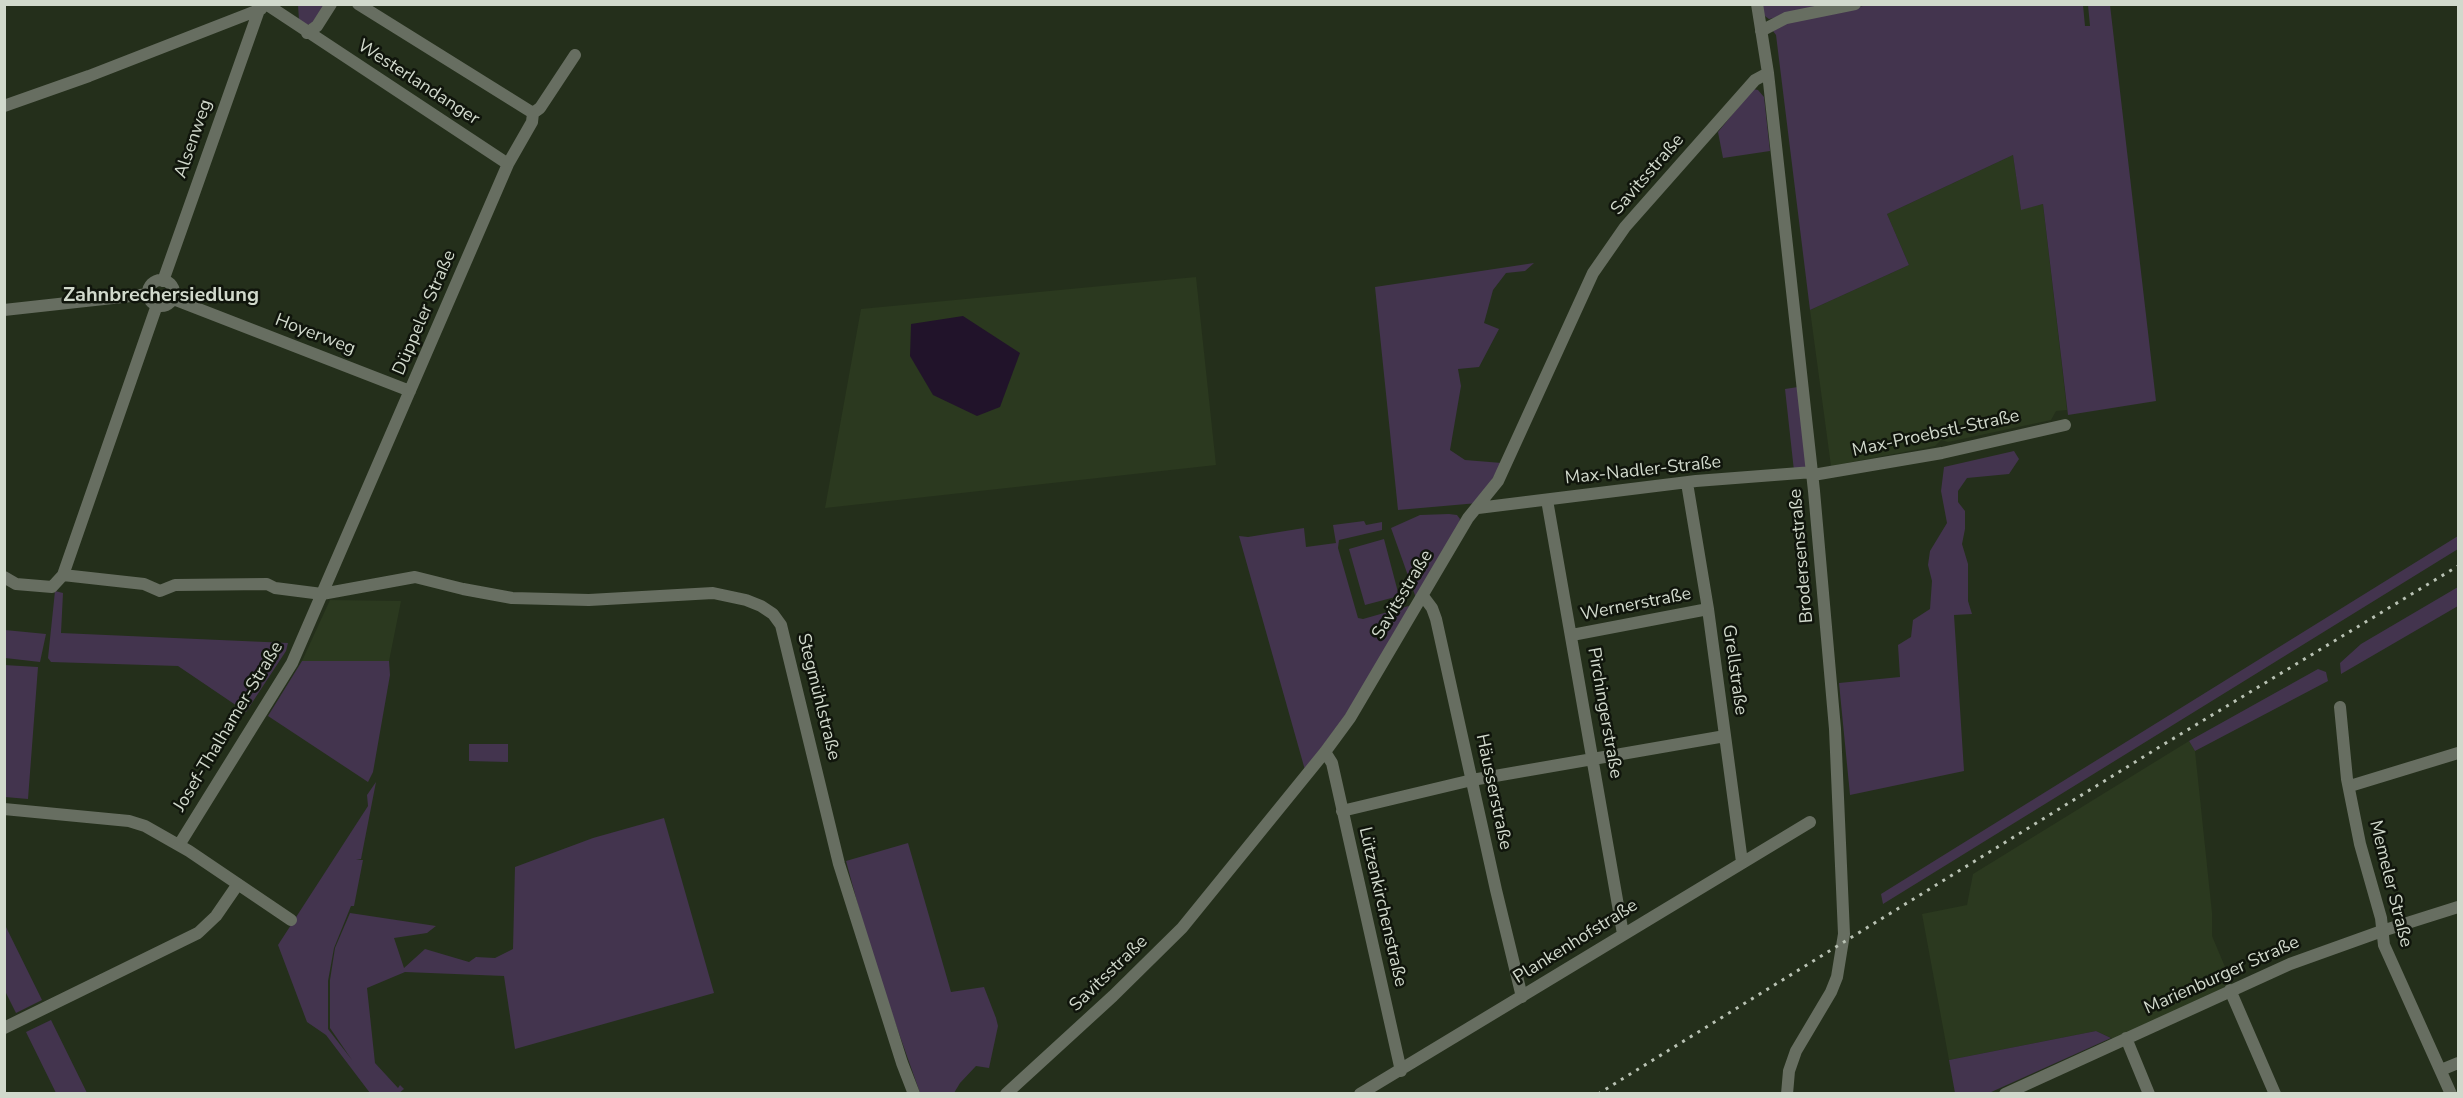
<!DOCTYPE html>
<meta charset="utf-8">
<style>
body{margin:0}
#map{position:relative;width:2463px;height:1098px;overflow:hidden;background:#242f1b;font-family:"Nunito Sans",sans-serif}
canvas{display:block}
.frame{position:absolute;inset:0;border:6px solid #d1d9cc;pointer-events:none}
</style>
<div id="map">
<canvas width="2463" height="1098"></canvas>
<div class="frame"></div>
</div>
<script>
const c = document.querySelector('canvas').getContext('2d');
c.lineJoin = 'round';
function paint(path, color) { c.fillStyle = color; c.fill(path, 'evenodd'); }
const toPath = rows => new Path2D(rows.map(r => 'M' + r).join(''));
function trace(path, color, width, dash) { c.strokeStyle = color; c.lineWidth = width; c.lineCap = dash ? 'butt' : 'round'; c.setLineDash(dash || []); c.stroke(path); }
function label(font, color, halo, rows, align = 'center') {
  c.font = font + ' "Nunito Sans",sans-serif'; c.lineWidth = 5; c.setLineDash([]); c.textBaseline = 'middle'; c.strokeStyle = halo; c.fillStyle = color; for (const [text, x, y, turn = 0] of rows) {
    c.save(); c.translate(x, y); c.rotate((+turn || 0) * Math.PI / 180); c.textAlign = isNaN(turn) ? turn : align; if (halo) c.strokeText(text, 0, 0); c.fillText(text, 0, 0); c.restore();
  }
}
paint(toPath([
 [2013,155,2021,209,2043,204,2067,410,2056,411,2051,420,1948,442,1941,440,1935,446,1831,466,1810,310,1909,265,1887,214],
 [1196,277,1216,465,825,508,861,309],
 [330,600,401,601,389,661,302,661],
 [2189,741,2195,751,2212,913,2212,936,2236,993,2123,1043,2096,1031,1949,1060,1922,914,1967,905,1973,874]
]), '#2b391f');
paint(toPath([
 [1873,4,2083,5,2085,26,2090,26,2088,5,2110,5,2156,401,2068,415,2043,204,2021,210,2013,155,1887,214,1909,265,1810,310,1776,35,1773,31,1787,21],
 [298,5,325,5,312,23,307,25,299,20],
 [1761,5,1831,5,1769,19,1762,14],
 [1753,89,1758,90,1764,97,1770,151,1723,158,1718,132],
 [1534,263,1525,271,1506,273,1493,290,1484,323,1499,329,1479,367,1458,369,1461,386,1450,450,1465,460,1502,463,1478,503,1398,510,1375,287],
 [1798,387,1808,469,1794,471,1785,389],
 [2014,451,2019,459,2009,474,1967,478,1958,491,1958,502,1965,511,1965,529,1962,544,1968,564,1968,601,1972,614,1954,615,1964,771,1850,795,1839,683,1900,677,1898,645,1911,637,1913,620,1930,609,1932,581,1928,565,1930,551,1947,523,1941,491,1944,467],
 [1449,514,1457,515,1460,519,1459,523,1416,598,1391,528,1420,515],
 [1364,521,1366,525,1382,522,1382,530,1339,540,1338,548,1358,618,1363,619,1412,605,1345,716,1305,770,1239,536,1248,537,1304,528,1306,547,1336,543,1333,525],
 [2458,536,2458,549,1883,904,1881,894],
 [1384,539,1399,596,1365,605,1349,549],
 [2458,587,2458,606,2341,674,2340,663,2361,644],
 [55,591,63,593,61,633,288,643,286,651,246,712,178,666,51,662,48,658],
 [5,630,46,634,40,662,5,658],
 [302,661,389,661,390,675,373,772,368,782,268,716],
 [4,665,38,667,28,799,5,797],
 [2318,669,2326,672,2328,681,2195,751,2189,741],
 [469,744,508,744,508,762,469,761],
 [376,782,361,859,356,860,363,860,354,906,351,906,334,948,328,981,328,1029,352,1060,330,1028,330,980,335,948,350,913,436,926,427,933,394,938,404,968,425,949,469,962,476,957,495,958,513,949,515,867,593,838,664,818,714,993,515,1049,504,976,405,972,367,988,375,1063,398,1088,400,1085,404,1089,399,1093,370,1093,326,1035,307,1022,278,945,368,806,367,795],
 [908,843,951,992,984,987,996,1018,998,1026,989,1068,976,1066,960,1083,954,1093,920,1093,872,957,846,861],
 [5,925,42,1000,16,1013,5,991],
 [51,1020,87,1093,56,1093,26,1032],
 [2096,1031,2111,1038,1989,1093,1955,1093,1949,1060]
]), '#43344e');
paint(toPath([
 [963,316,1020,353,1000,407,977,416,933,395,910,356,911,324]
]), '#21132a');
trace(toPath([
 [358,4,533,113],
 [1757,4,1768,73,1814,491,1835,729,1844,934,1837,977,1831,992,1796,1051,1789,1071,1787,1094],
 [269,6,508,164],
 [1761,31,1786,18,1855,4],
 [307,33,317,26,331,4],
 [4,106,89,76,261,9],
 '148 293a13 13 0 1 1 26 0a13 13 0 1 1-26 0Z',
 [163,281,259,10],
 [173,299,410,391],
 [4,310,149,294],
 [1813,475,1942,453,2065,425],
 [1687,483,1708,609,1742,862],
 [1547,500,1623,934],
 [1478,508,1696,481,1813,472],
 [63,575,157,305],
 [4,577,16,584,52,587,63,575,144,584,160,591,175,585,267,584,275,588,322,594,415,577,463,589,512,598,589,600,713,593,746,600,761,606,773,614,781,625,839,864,902,1063,914,1094],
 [1423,596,1432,608,1436,619,1496,890,1522,997],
 [1572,635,1708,609],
 [2340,707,2347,779,2360,844,2381,918,2384,945,2451,1094],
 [1325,752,1332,763,1401,1071],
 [2350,786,2458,753],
 [4,809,129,821,145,826,189,851,291,920],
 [1342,811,1472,780,1725,736],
 [179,845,292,663,508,164,532,122,533,113,540,108,575,55],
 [2230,990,2275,1094],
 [4,1028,198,933,216,916,238,884],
 [2126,1038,2149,1094],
 [2441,1070,2458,1063],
 [1006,1094,1113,996,1182,928,1325,752,1350,718,1468,518,1498,481,1593,273,1625,227,1755,80,1768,73],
 [1360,1094,1810,822],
 [2005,1094,2290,964,2382,931,2458,907]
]), '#676e61', 12);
trace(toPath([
 [1598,1094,2161,746,2458,566]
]), '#b9c2b4', 3, [3, 6]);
label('18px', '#d1d9cc', '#10150c', [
 ["Westerlandanger",418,83,33],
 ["Alsenweg",194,139,-71],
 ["Savitsstraße",1648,175,-49],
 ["Düppeler Straße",425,313,-67],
 ["Hoyerweg",315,335,21],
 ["Max-Proebstl-Straße",1936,434,-12],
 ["Max-Nadler-Straße",1643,471,-6],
 ["Brodersenstraße",1802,556,-95],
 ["Savitsstraße",1403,595,-59],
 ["Wernerstraße",1636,605,-11],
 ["Grellstraße",1734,670,82],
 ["Stegmühlstraße",818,697,76],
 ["Pirchingerstraße",1604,713,80],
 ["Josef-Thalhamer-Straße",229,727,-59],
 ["Häusserstraße",1493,792,78],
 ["Memeler Straße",2390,884,76],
 ["Lützenkirchenstraße",1382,907,77],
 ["Plankenhofstraße",1576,942,-32],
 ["Savitsstraße",1109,974,-44],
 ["Marienburger Straße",2222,976,-24]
]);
label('bold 20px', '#d1d9cc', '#10150c', [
 ["Zahnbrechersiedlung",161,296]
]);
</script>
